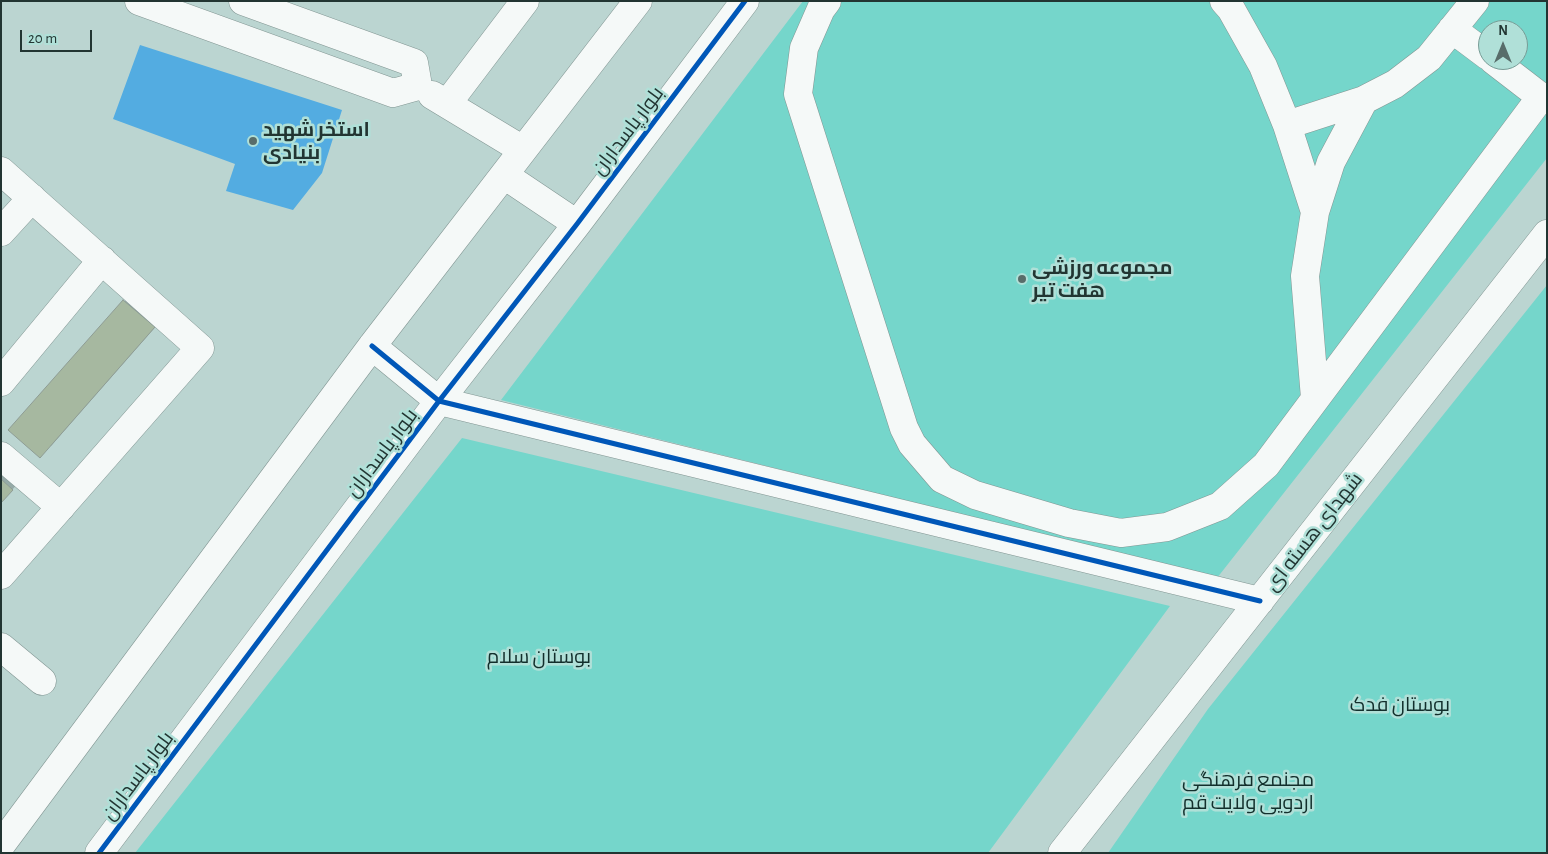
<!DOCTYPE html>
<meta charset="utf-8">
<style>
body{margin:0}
#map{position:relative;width:1548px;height:854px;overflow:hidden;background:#bbd5d1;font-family:"Alegreya Sans",sans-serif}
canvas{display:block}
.frame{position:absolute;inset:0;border:2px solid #223532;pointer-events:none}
.north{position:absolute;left:1478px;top:20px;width:50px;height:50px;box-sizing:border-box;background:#b0e0d8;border:1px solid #779c96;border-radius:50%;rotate:0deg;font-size:14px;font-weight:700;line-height:20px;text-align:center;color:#223532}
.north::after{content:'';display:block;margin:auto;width:18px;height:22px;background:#586d6a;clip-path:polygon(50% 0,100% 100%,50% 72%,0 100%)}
.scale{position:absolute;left:20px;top:30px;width:72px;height:22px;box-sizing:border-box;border:2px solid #223532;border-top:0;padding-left:6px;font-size:15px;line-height:18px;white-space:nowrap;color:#223532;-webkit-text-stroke:4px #b0e0d8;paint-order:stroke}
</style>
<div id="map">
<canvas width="1548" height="854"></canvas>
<div class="frame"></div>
<div class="north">N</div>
<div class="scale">20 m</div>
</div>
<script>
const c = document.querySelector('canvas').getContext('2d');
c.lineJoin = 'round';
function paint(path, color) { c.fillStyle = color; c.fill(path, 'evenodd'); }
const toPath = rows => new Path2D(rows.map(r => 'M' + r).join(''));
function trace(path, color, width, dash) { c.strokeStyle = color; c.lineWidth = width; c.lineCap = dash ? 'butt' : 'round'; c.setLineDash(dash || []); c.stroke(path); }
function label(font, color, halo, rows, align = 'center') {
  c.font = font + ' "Alegreya Sans",Cairo,sans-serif'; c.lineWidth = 5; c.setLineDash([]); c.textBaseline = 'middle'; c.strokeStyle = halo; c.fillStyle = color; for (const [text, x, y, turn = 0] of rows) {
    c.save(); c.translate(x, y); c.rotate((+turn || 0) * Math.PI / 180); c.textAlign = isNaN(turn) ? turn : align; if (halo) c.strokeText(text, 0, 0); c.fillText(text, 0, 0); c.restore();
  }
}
paint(toPath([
 [803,1,1547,1,1547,158,1217,578,501,400],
 [1488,30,1518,30,1518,60,1488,60],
 [1547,285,1547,853,1108,853,1208,709],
 [462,438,1170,606,988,853,135,853]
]), '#75d6cb');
paint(toPath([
 [140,45,342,110,322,173,293,210,226,191,235,164,113,119]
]), '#53ace1');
paint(toPath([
 [135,290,165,316,51,446,10,430],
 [1,458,23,478,1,502]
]), '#0003');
const building = toPath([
 [123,300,155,327,40,458,8,430,123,300],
 [1,479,13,490,1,503,1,479]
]);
paint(building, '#a6b8a0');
trace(building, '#8e9c94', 1);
const minor = toPath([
 [139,1,393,93,418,86,414,63,243,1],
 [827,1,821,9,804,48,798,94,904,428,912,444,942,479,975,495,1069,523,1121,533,1167,527,1220,506,1266,465,1541,97,1493,60],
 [1224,1,1231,9,1263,66,1287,125,1364,100],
 [1452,29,1488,56],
 [432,95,523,150],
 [447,104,525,1],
 [1287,125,1315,212],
 [1,171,200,348,1,575],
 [504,175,577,224],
 [1,232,32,198],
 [372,346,439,401,1260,601],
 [1,382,102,260],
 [1315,398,1305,276,1315,212,1331,162,1364,100,1395,84,1429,58,1475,1],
 [1,456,61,507],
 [1,647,42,681],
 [1,845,372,346,638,1],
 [99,853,439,401,577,224,745,1],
 [1062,853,1547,234]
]);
trace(minor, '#829693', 29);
trace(minor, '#f5f9f8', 28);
trace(toPath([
 [372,346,439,401,1260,601],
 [99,853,439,401,577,224,745,1]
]), '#0057b8', 5);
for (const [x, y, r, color] of [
 [253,141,5,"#586d6a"],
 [1022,279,5,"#586d6a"]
]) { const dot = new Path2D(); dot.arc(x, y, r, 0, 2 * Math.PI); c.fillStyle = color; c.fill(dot); trace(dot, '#b0e0d8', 2); }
label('bold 20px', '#223532', '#b0e0d8', [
 ["استخر شهید",263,130],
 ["بنیادی",263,153],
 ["مجموعه ورزشی",1032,268],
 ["هفت تیر",1032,291]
], 'left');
label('20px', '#223532', '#b0e0d8', [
 ["بلوار پاسداران",628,131,-53],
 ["بلوار پاسداران",382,453,-53],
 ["شهدای هسته ای",1314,532,-52],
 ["بلوار پاسداران",138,776,-53]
]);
label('20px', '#122f2c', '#b0e0d8', [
 ["بوستان سلام",539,657],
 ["بوستان فدک",1400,705],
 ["مجنمع فرهنگی",1248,780],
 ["اردویی ولایت قم",1248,803]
]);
</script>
